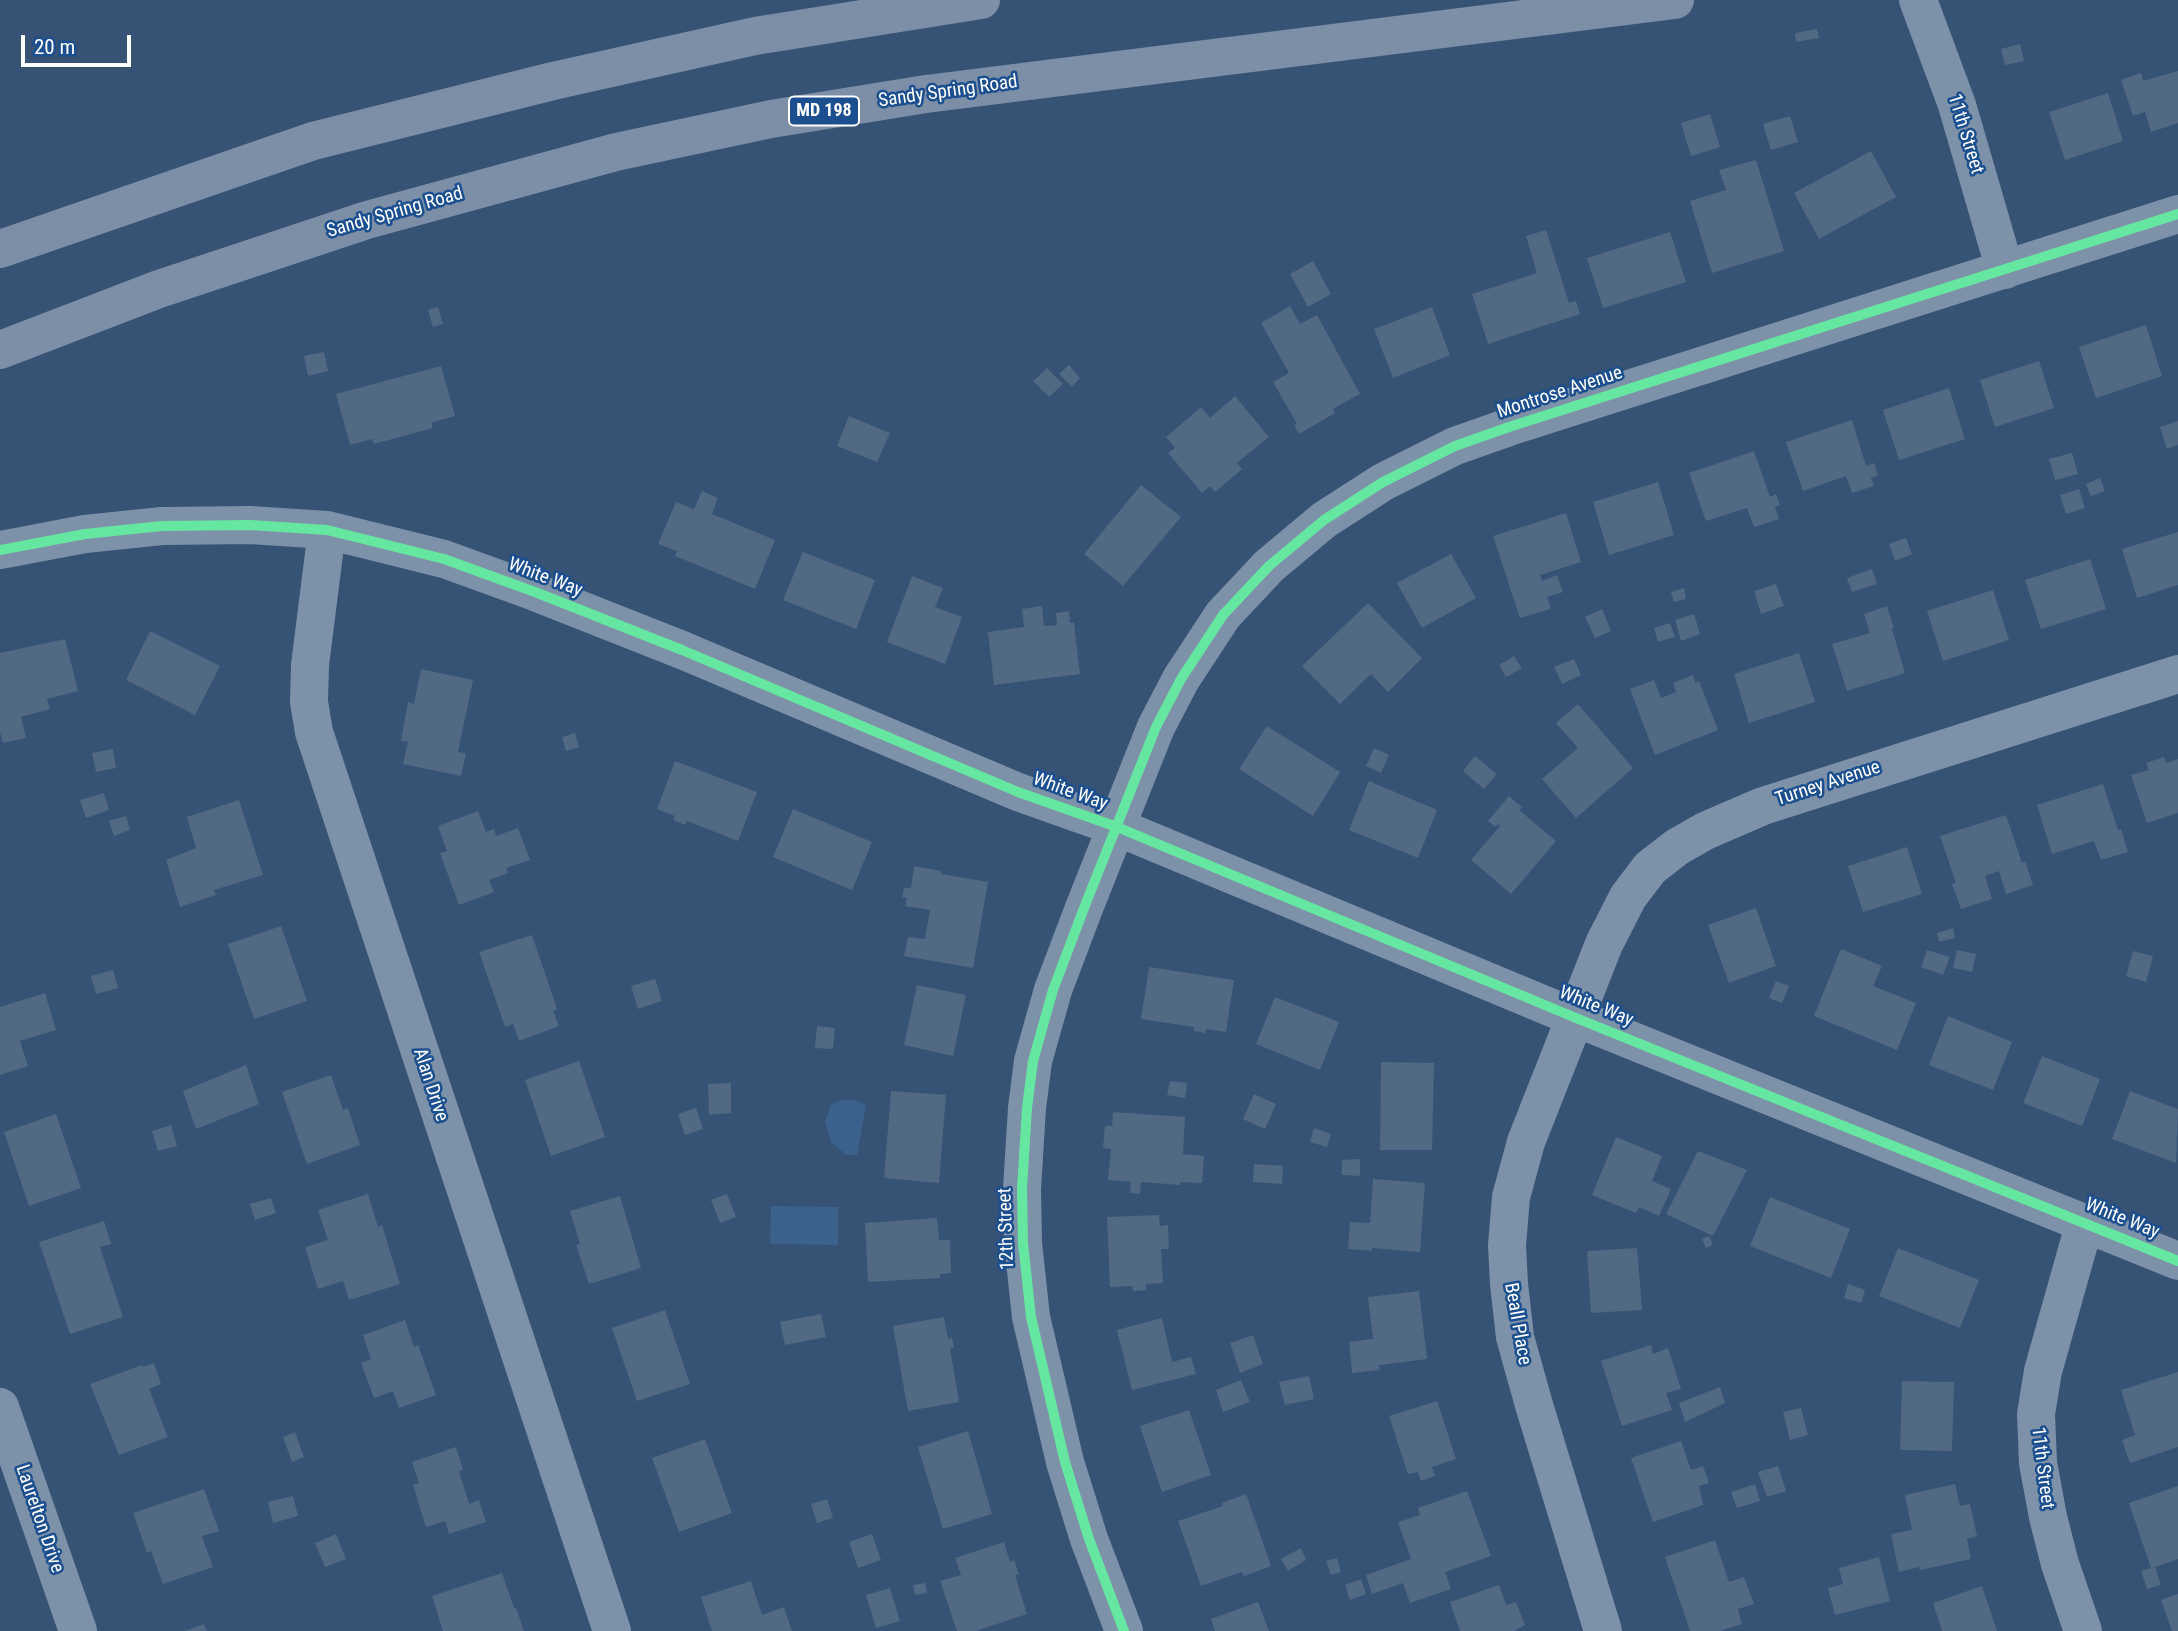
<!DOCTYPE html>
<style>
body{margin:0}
#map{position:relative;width:2178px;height:1631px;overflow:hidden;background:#365274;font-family:"Roboto Condensed",sans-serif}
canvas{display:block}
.scale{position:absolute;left:21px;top:35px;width:110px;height:32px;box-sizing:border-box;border:4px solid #fff;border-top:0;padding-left:9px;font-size:21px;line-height:24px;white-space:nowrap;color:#fff;-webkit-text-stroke:5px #1b4f8f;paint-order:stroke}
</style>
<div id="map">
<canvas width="2178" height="1631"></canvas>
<div class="scale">20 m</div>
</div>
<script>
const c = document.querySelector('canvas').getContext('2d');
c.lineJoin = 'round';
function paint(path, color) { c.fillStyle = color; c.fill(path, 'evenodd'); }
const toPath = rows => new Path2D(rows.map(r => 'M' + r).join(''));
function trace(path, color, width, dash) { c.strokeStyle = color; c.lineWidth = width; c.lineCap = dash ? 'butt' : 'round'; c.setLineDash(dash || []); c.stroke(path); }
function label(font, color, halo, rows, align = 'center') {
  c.font = font + ' "Roboto Condensed",sans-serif'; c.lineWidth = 5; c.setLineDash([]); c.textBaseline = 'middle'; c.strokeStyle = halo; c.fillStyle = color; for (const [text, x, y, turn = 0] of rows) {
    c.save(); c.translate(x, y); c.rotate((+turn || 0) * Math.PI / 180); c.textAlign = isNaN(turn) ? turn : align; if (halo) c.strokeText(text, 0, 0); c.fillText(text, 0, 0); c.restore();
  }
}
paint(toPath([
 [841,1100,855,1100,866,1105,857,1155,846,1155,831,1142,825,1121,831,1105],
 [771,1206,838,1207,838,1245,770,1244]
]), '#3b618d');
paint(toPath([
 [1817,29,1819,38,1796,42,1795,33],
 [2020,44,2024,61,2005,65,2001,49],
 [2178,71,2178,123,2151,132,2145,112,2133,116,2121,80,2141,73,2143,81],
 [2108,93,2123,141,2065,160,2049,112],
 [1710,114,1720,147,1691,156,1681,123],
 [1790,116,1798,142,1771,150,1763,124],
 [1871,151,1896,197,1819,239,1794,193],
 [1756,160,1784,251,1712,273,1690,201,1726,190,1719,170],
 [1546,230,1569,303,1576,301,1580,314,1488,344,1472,294,1537,273,1526,236],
 [1670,232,1686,282,1603,308,1587,258],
 [1313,261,1331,294,1308,307,1290,274],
 [1290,306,1300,324,1317,315,1360,394,1333,409,1335,413,1299,434,1294,425,1297,424,1273,382,1289,373,1261,323],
 [438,307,443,324,433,327,428,310],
 [1432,307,1450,355,1393,378,1374,329],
 [2146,325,2162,376,2096,398,2079,347],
 [324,352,328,371,308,376,304,356],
 [2039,361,2054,408,1995,427,1980,380],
 [1069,365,1080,378,1072,387,1059,374],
 [441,366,455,416,431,423,433,428,374,444,372,439,350,445,336,394],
 [1047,368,1063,384,1049,397,1033,381],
 [1949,388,1965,439,1899,460,1883,410],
 [1235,396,1269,437,1237,463,1242,469,1215,492,1210,486,1202,493,1168,453,1175,448,1166,437,1201,407,1210,418],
 [849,416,890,433,877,462,837,446],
 [1852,420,1866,466,1874,463,1878,475,1871,478,1874,486,1852,493,1846,476,1803,491,1786,442],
 [2178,421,2178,445,2167,449,2160,427],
 [1754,451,1770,497,1776,494,1780,505,1775,507,1779,519,1754,527,1747,508,1706,521,1689,473],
 [2072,453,2078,474,2055,480,2049,459],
 [2100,478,2105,491,2091,496,2086,484],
 [1658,482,1674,535,1609,555,1593,502],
 [1141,485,1181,517,1123,586,1084,554],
 [2079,489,2085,508,2066,514,2060,495],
 [702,491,718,498,712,514,775,540,755,589,675,556,677,551,658,544,676,502,694,509],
 [1566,513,1581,562,1540,575,1542,581,1557,575,1563,592,1547,597,1551,609,1520,618,1493,536],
 [2178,532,2178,585,2137,598,2122,549],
 [1906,538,1912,554,1895,561,1889,544],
 [803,552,875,580,856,629,783,600],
 [1451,554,1476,598,1422,628,1397,583],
 [2090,559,2106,609,2041,629,2025,580],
 [1872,569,1877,584,1852,592,1847,578],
 [912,576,943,588,935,607,962,617,945,664,887,642],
 [1776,584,1784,606,1761,614,1754,591],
 [1684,588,1686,599,1674,602,1671,592],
 [1993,590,2009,640,1943,661,1927,611],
 [1368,603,1422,658,1388,692,1371,674,1340,704,1302,666],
 [1042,606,1044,626,1057,625,1056,613,1069,611,1070,623,1074,623,1080,674,994,685,988,632,1024,627,1022,609],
 [1887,606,1894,628,1892,629,1905,673,1847,691,1832,644,1870,633,1864,614],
 [1602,609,1611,631,1595,638,1585,617],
 [1694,614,1700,634,1681,641,1675,620],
 [1670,623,1675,637,1658,642,1654,628],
 [150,631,220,666,195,715,126,680],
 [65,639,78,691,47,699,50,709,21,717,26,738,3,743,0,732,0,653],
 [1799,653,1815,702,1749,723,1734,674],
 [1514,656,1522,668,1506,677,1499,665],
 [1574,659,1581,675,1562,684,1554,667],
 [421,669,473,680,458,752,466,753,461,776,403,764,408,742,401,741,408,702,414,704],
 [1693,675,1695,683,1699,681,1718,730,1655,755,1630,689,1654,680,1661,698,1676,692,1673,683],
 [1578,704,1633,768,1576,818,1542,779,1578,748,1556,723],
 [1267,726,1340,772,1313,816,1239,769],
 [575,733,579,747,566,751,562,737],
 [1374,748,1389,755,1381,773,1366,766],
 [113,749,116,768,96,772,92,753],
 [1475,756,1497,774,1484,789,1463,771],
 [2164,757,2166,763,2178,759,2178,813,2147,823,2131,775,2149,770,2146,763],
 [675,761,757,792,738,841,687,821,685,825,673,820,675,816,657,809],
 [1369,781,1437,810,1418,858,1349,830],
 [2103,784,2118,830,2121,829,2128,852,2101,860,2094,841,2052,854,2037,805],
 [104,793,109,810,86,818,80,800],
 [1509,796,1522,807,1519,810,1556,841,1511,894,1471,860,1500,826,1498,824,1495,827,1488,821],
 [239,800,263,875,214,890,216,895,180,907,166,860,196,848,187,817],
 [793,809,872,842,852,890,773,857],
 [478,811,486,832,494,829,496,836,518,828,530,860,506,868,508,873,489,880,494,892,459,905,440,853,447,851,438,826],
 [2006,815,2022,863,2025,861,2033,885,2006,894,1999,871,1985,876,1992,899,1961,909,1952,884,1956,883,1940,836],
 [126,816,130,830,114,836,109,821],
 [1907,847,1922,894,1863,912,1848,866],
 [914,866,941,871,941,874,988,882,973,968,904,956,908,937,925,939,930,910,905,906,907,898,902,897,904,888,911,888],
 [1756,908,1776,966,1729,983,1708,925],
 [281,926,307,1001,254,1019,228,944],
 [1953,928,1955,938,1939,942,1937,933],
 [532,935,557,1009,553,1011,559,1026,519,1041,513,1024,505,1027,479,952],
 [1841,949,1882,966,1873,986,1916,1003,1897,1050,1814,1016],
 [1927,950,1950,957,1943,975,1921,967],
 [1957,950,1976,954,1972,972,1953,968],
 [2133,951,2153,956,2146,982,2126,976],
 [1149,967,1234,980,1226,1032,1206,1029,1206,1033,1194,1031,1194,1027,1141,1019],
 [113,970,118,988,96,994,91,976],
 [655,979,662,1001,638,1009,631,986],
 [1776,981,1789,986,1782,1003,1769,998],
 [917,985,966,995,953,1056,904,1045],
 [45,993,56,1030,20,1041,28,1066,0,1075,0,1007],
 [1275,997,1339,1022,1320,1070,1256,1044],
 [1948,1016,2012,1042,1993,1090,1929,1065],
 [817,1026,835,1028,833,1049,815,1048],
 [2042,1056,2100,1079,2082,1126,2023,1103],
 [579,1061,605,1137,551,1156,525,1080],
 [1381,1062,1434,1063,1432,1150,1380,1150],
 [246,1065,259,1104,196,1129,183,1091],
 [331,1075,343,1110,348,1108,360,1145,307,1164,282,1092],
 [1170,1081,1187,1083,1185,1098,1167,1095],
 [731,1083,731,1113,709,1115,708,1084],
 [891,1091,946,1095,939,1183,884,1178],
 [2130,1091,2178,1109,2176,1163,2112,1139],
 [1254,1094,1276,1104,1265,1129,1243,1119],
 [696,1108,703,1129,685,1135,678,1114],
 [1113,1112,1185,1117,1183,1154,1204,1156,1202,1183,1180,1182,1180,1185,1141,1182,1140,1194,1130,1193,1131,1182,1108,1180,1111,1149,1103,1148,1105,1126,1112,1126],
 [56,1114,81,1188,29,1206,4,1132],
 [171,1125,177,1146,158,1151,152,1131],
 [1314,1128,1331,1134,1327,1147,1310,1142],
 [1616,1137,1662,1156,1652,1181,1671,1189,1659,1216,1639,1207,1636,1213,1592,1195],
 [1698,1151,1747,1170,1713,1236,1666,1214],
 [1360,1159,1360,1176,1342,1175,1342,1160],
 [1254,1164,1283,1166,1282,1184,1253,1182],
 [1373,1179,1425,1183,1420,1252,1372,1248,1372,1251,1348,1249,1350,1222,1370,1223],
 [368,1194,378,1227,382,1225,400,1284,349,1300,343,1281,318,1289,305,1247,328,1240,318,1210],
 [727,1194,736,1217,720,1223,711,1200],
 [620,1196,641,1268,589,1284,576,1245,580,1244,570,1211],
 [1770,1197,1850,1229,1831,1278,1750,1246],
 [271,1198,276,1213,255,1220,250,1204],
 [1159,1215,1160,1226,1168,1225,1169,1249,1161,1249,1163,1283,1146,1284,1146,1290,1133,1291,1132,1286,1110,1287,1107,1217],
 [937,1218,939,1240,950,1240,951,1273,940,1274,940,1278,868,1282,865,1223],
 [104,1221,111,1244,100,1247,123,1317,70,1334,39,1242],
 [1709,1236,1713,1245,1706,1248,1702,1239],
 [1637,1248,1642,1310,1591,1313,1587,1251],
 [1898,1248,1979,1280,1960,1328,1879,1296],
 [1848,1284,1865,1290,1861,1303,1844,1298],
 [1419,1291,1427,1359,1379,1365,1380,1370,1352,1373,1349,1342,1373,1339,1368,1297],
 [665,1310,690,1384,637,1401,612,1328],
 [821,1314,826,1337,785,1345,780,1322],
 [944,1317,948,1339,952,1338,954,1348,950,1349,959,1402,908,1411,893,1326],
 [1162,1318,1172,1362,1191,1357,1196,1374,1132,1390,1117,1330],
 [405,1320,414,1347,418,1345,436,1395,399,1408,393,1391,374,1398,361,1363,371,1359,363,1335],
 [1253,1335,1263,1364,1240,1373,1230,1343],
 [1651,1345,1653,1354,1668,1348,1681,1389,1666,1393,1672,1410,1622,1426,1601,1361],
 [154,1363,161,1384,149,1389,168,1437,119,1455,90,1384,142,1365,143,1367],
 [2178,1372,2178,1447,2130,1463,2122,1440,2135,1435,2121,1390],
 [1309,1376,1314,1399,1285,1405,1279,1382],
 [1241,1380,1250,1402,1223,1412,1216,1390],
 [1902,1381,1954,1382,1952,1451,1900,1450],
 [1720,1387,1725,1403,1685,1422,1679,1403],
 [1437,1401,1456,1459,1432,1467,1435,1476,1421,1481,1418,1472,1408,1474,1389,1416],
 [1801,1408,1808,1435,1790,1440,1783,1412],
 [1189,1410,1211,1475,1162,1492,1140,1426],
 [968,1431,992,1514,943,1529,918,1447],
 [295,1432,304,1457,292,1462,283,1437],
 [705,1439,732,1513,679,1532,652,1458],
 [1681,1441,1691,1470,1703,1466,1709,1483,1699,1486,1703,1505,1653,1522,1631,1458],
 [456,1447,463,1470,459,1471,469,1504,479,1500,486,1522,449,1534,445,1521,426,1527,413,1485,419,1483,412,1462],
 [1778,1466,1786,1491,1767,1497,1758,1472],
 [1755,1484,1760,1501,1737,1508,1731,1492],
 [1955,1484,1960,1506,1970,1504,1977,1536,1967,1539,1971,1559,1920,1570,1919,1567,1899,1572,1891,1534,1912,1530,1905,1495],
 [2178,1486,2178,1559,2155,1567,2161,1585,2147,1589,2141,1571,2151,1568,2129,1503],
 [204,1489,219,1531,202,1536,213,1567,163,1584,151,1551,147,1553,133,1513],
 [1467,1491,1491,1556,1445,1572,1451,1589,1410,1603,1403,1583,1372,1594,1366,1575,1411,1559,1398,1522,1420,1515,1418,1508],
 [1246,1494,1271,1566,1244,1576,1242,1572,1201,1586,1178,1521,1223,1506,1222,1503],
 [293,1496,298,1516,273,1523,268,1502],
 [827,1499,833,1518,817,1523,811,1504],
 [336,1534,346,1559,325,1567,315,1543],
 [872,1534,881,1560,858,1568,849,1542],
 [1715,1540,1729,1582,1744,1577,1754,1604,1738,1609,1742,1624,1720,1631,1690,1631,1665,1557],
 [1004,1542,1010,1562,1014,1560,1019,1574,1015,1575,1027,1614,976,1631,957,1631,940,1581,961,1575,955,1558],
 [1301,1548,1306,1560,1288,1571,1281,1559],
 [1879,1557,1890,1601,1835,1615,1828,1588,1843,1584,1839,1568],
 [1337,1558,1341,1572,1331,1575,1326,1561],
 [502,1573,514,1608,516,1608,524,1631,443,1631,432,1596],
 [1361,1579,1366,1594,1350,1600,1345,1585],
 [751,1581,762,1615,784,1607,792,1631,712,1631,701,1597],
 [925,1583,927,1593,915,1595,913,1585],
 [1499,1585,1506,1605,1516,1602,1525,1625,1514,1631,1460,1631,1450,1602],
 [1982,1586,1997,1631,1942,1631,1933,1603],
 [890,1588,900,1621,876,1628,866,1595],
 [2178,1594,2178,1631,2172,1631,2161,1600],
 [1258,1602,1269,1631,1215,1631,1211,1619],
 [204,1624,207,1631,185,1631]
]), '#526984');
trace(toPath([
 [1918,0,1957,105,2005,270],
 [327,530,310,665,309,702,314,732,612,1631],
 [0,550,85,534,162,526,250,525,327,530,444,559,535,592,682,650,1018,792,1117,827,1576,1018,2178,1261],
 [0,1407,78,1631],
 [1124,1631,1089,1539,1065,1462,1031,1317,1023,1243,1022,1189,1027,1108,1033,1061,1053,990,1084,908,1156,727,1181,679,1223,615,1269,566,1324,520,1383,482,1455,446,1509,427,2178,214],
 [1603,1631,1534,1405,1515,1337,1509,1284,1507,1245,1511,1197,1526,1142,1604,944,1628,897,1650,868,1677,847,1705,831,1763,806,2178,674],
 [2083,1631,2060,1564,2048,1517,2038,1463,2036,1414,2043,1371,2085,1222]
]), '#7d92a8', 38);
trace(toPath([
 [0,249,313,141,553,81,755,36,981,0],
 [0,350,159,289,367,220,616,152,771,119,926,94,1675,0]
]), '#7d8ea7', 38);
trace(toPath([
 [0,550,85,534,162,526,250,525,327,530,444,559,535,592,682,650,1018,792,1117,827,1576,1018,2178,1261],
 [1124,1631,1089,1539,1065,1462,1031,1317,1023,1243,1022,1189,1027,1108,1033,1061,1053,990,1084,908,1156,727,1181,679,1223,615,1269,566,1324,520,1383,482,1455,446,1509,427,2178,214]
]), '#66e7a1', 10);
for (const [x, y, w] of [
 [824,111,70]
]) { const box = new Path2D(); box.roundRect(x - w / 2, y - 14.5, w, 29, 5); c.fillStyle = '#1b4f8f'; c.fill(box); trace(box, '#fff', 2); }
label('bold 18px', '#fff', null, [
 ["MD 198",824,111]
]);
label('19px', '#fff', '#1b4f8f', [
 ["Sandy Spring Road",948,92,-8],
 ["11th Street",1965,134,73],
 ["Sandy Spring Road",395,213,-16],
 ["Montrose Avenue",1560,393,-18],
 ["White Way",545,578,21],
 ["Turney Avenue",1828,784,-18],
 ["White Way",1070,792,20],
 ["White Way",1596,1007,22],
 ["Alan Drive",430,1085,72],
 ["White Way",2122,1219,22],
 ["12th Street",1007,1229,-92],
 ["Beall Place",1517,1324,80],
 ["11th Street",2042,1468,83],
 ["Laurelton Drive",39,1519,71]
]);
</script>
